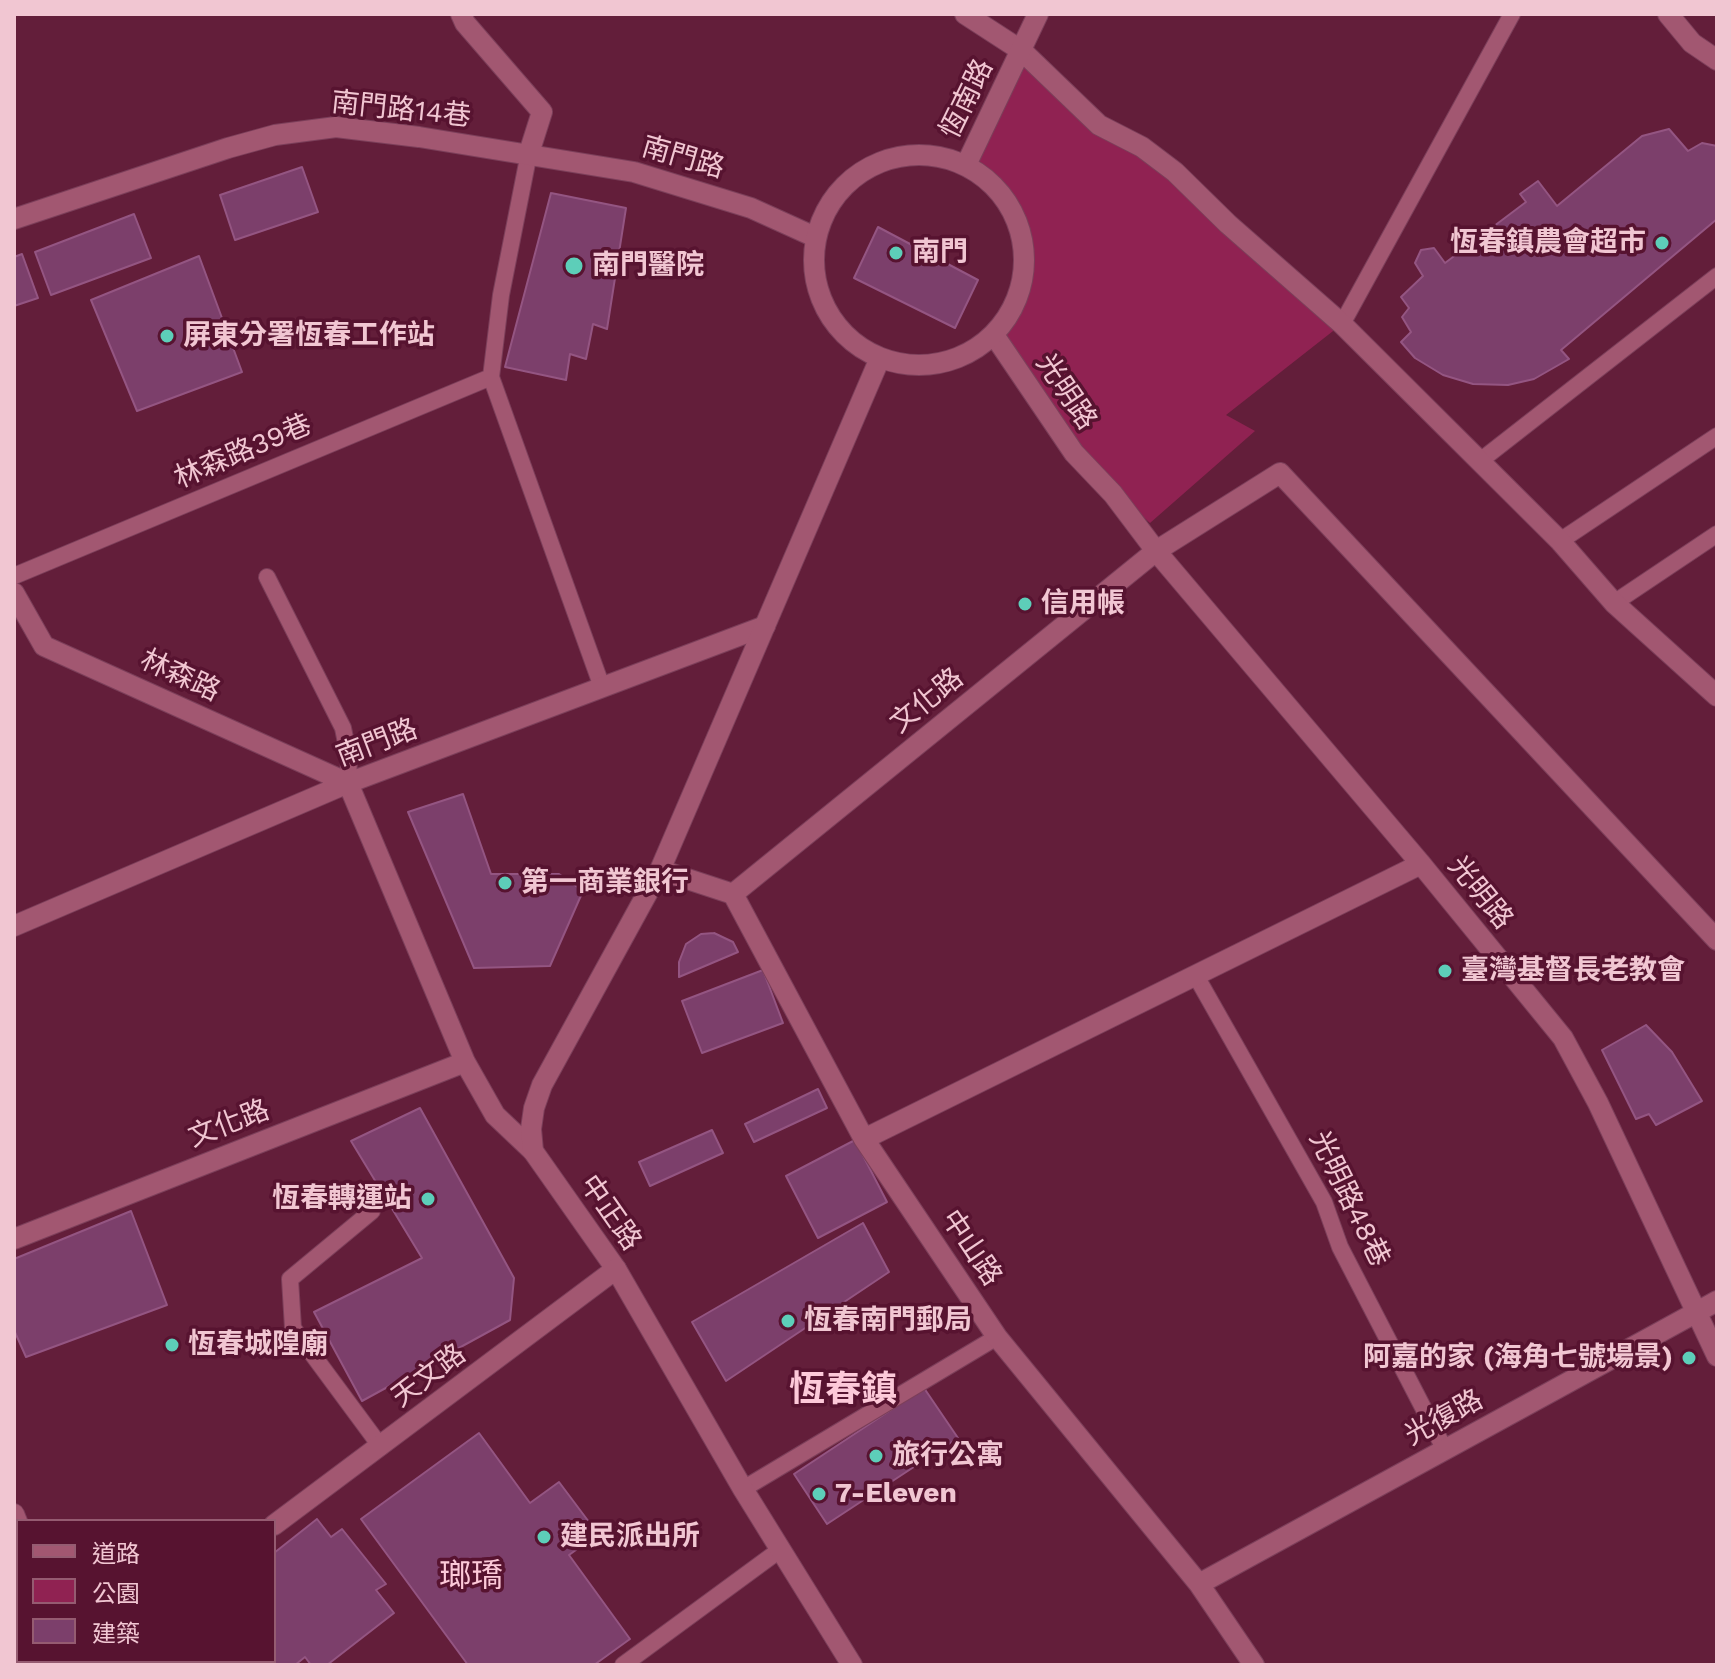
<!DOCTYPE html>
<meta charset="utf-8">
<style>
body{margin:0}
#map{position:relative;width:1731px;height:1679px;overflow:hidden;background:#631e3a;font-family:"Work Sans","Noto Sans TC",sans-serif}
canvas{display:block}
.frame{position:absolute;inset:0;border:16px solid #f1c6d2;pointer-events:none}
.legend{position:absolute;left:16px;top:1519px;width:260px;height:144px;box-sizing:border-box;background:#571330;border:2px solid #955b71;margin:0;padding:10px 14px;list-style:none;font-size:24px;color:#f1c6d2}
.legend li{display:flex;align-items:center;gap:16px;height:40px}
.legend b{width:40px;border:2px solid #955b71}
</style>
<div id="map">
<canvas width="1731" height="1679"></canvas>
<div class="frame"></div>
<ul class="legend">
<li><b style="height:10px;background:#a25771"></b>道路</li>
<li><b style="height:22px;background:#902252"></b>公園</li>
<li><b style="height:22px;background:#7c3f6b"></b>建築</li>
</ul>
</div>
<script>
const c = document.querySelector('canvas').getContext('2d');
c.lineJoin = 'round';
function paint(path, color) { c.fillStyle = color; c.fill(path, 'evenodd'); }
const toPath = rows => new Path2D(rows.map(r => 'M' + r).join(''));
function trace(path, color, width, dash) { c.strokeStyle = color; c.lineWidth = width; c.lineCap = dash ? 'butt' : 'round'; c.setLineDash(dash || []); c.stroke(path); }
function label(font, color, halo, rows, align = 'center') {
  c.font = font + ' "Work Sans","Noto Sans TC",sans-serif'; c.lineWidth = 7; c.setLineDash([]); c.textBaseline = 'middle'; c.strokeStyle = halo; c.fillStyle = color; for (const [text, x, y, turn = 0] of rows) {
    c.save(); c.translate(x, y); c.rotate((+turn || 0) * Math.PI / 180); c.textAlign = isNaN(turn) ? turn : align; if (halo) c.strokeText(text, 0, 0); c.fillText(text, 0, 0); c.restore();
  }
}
paint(toPath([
 [1022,51,1099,125,1175,172,1342,324,1226,415,1255,431,1150,523,1103,481,992,325,1022,271,1015,211,997,185,972,165]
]), '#902252');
const building = toPath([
 [1669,129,1688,151,1702,143,1717,146,1717,219,1561,350,1569,359,1534,379,1508,385,1473,384,1443,375,1415,358,1401,342,1411,332,1402,317,1409,308,1401,297,1423,276,1415,263,1421,250,1434,248,1445,263,1526,202,1520,194,1538,181,1557,206,1642,136,1669,129],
 [302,167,318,212,235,240,220,195,302,167],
 [551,193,626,208,607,329,593,324,586,359,570,354,566,380,505,367,551,193],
 [134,214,151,258,51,295,35,252,134,214],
 [878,227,978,280,955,328,854,278,878,227],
 [22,254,38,298,14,306,14,257,22,254],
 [199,256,242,372,137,411,91,300,199,256],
 [463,794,491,874,559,874,583,891,550,966,474,968,408,812,463,794],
 [714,933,733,942,738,952,679,977,679,962,686,944,701,934,714,933],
 [763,970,783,1023,702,1053,682,1001,763,970],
 [1646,1025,1672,1052,1702,1101,1656,1125,1649,1114,1636,1119,1602,1050,1646,1025],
 [818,1089,827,1108,754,1142,745,1124,818,1089],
 [420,1108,514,1278,510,1320,362,1401,314,1312,422,1258,351,1141,420,1108],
 [712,1130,723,1153,650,1186,639,1162,712,1130],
 [855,1140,887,1202,818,1238,786,1176,855,1140],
 [131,1211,167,1305,26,1357,14,1330,14,1259,131,1211],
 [863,1223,889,1272,726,1381,692,1322,863,1223],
 [924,1388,958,1438,827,1524,794,1474,924,1388],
 [479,1433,530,1503,559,1482,598,1534,569,1555,630,1639,594,1665,468,1665,361,1519,479,1433],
 [317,1519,331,1537,342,1529,386,1584,376,1590,394,1613,327,1665,311,1665,305,1657,295,1665,144,1665,145,1661,274,1661,274,1553,317,1519]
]);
paint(building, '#7c3f6b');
trace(building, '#945582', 2);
const service = toPath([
 [529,153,501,295,491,377,602,687],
 [1342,324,1512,14],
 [1480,461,1717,276],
 [1560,541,1717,436],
 [14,576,491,377],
 [267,577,343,728,349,758,348,783],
 [1614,603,1717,534],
 [1196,976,1324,1202,1340,1247,1445,1450],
 [372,1211,290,1279,293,1328,381,1447],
 [743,1489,997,1337],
 [623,1665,781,1549]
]);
const minor = toPath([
 [461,14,465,23,542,112,529,153],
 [965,14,1022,51,1099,125,1142,147,1175,172,1228,224,1342,324,1560,541,1614,603,1717,696],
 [1668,14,1692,43,1717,60],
 [14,219,228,148,275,135,336,127,419,137,634,172,751,208,815,237],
 [994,335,1074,453,1113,494,1156,551,1421,864,1563,1038,1598,1103,1717,1356],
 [14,593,44,646,348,783,465,1062,495,1115,533,1151],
 [660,870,733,894,864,1139,997,1337,1199,1584,1254,1665],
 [733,894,1156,551,1280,473,1717,940],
 [14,926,348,783,765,626],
 [864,1139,1421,864],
 [14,1239,465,1062],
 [14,1514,18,1524],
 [1199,1584,1717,1301]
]);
const tertiary = toPath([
 '814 260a105 105 0 1 1 210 0a105 105 0 1 1-210 0Z',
 [966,165,1038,14],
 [616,1269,533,1151,531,1129,534,1108,542,1085,660,870,880,358]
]);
const secondary = toPath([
 [274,1525,616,1269,743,1489,852,1665],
 [82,1665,87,1661]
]);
trace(service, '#7c3f5a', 18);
trace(minor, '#7c3f5a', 22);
trace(tertiary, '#7c3f5a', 22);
trace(secondary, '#7c3f5a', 22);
trace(toPath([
 [14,1665,19,1661]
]), '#965a70', 5, [4, 4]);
trace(service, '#a25771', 16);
trace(minor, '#a25771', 20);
trace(tertiary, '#a25771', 20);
trace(secondary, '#a25771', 20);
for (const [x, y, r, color] of [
 [1662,243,8,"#5dceb9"],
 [896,253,8,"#5dceb9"],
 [574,266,10,"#5dceb9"],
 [167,336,8,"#5dceb9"],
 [1025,604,8,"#5dceb9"],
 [505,883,8,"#5dceb9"],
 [1445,971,8,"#5dceb9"],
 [428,1199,8,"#5dceb9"],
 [788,1321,8,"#5dceb9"],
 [172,1345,8,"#5dceb9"],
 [1689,1358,8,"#5dceb9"],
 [876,1456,8,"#5dceb9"],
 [819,1494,8,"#5dceb9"],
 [544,1537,8,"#5dceb9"]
]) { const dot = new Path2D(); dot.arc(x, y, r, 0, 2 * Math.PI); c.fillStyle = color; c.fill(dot); trace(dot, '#571330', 3); }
label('28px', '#f1c6d2', '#571330', [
 ["恆南路",967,99,-64],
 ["南門路14巷",401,110,6],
 ["南門路",683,158,16],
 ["光明路",1066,392,56],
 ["林森路39巷",243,452,-23],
 ["林森路",180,676,25],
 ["文化路",927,701,-39],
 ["南門路",377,743,-21],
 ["光明路",1480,893,51],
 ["文化路",229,1124,-21],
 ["光明路48巷",1349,1199,64],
 ["中正路",610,1213,55],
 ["中山路",971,1248,56],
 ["天文路",429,1376,-37],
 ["光復路",1444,1418,-29]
]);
label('bold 28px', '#f1c6d2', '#571330', [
 ["恆春鎮農會超市",1646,243,"right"],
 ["南門",912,253],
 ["南門醫院",592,266],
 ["屏東分署恆春工作站",183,336],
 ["信用帳",1041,604],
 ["第一商業銀行",521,883],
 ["臺灣基督長老教會",1461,971],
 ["恆春轉運站",412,1199,"right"],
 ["恆春南門郵局",804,1321],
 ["恆春城隍廟",188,1345],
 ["阿嘉的家 (海角七號場景)",1673,1358,"right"],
 ["旅行公寓",892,1456],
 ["7-Eleven",835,1494],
 ["建民派出所",560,1537]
], 'left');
label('32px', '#fdc9d9', '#571330', [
 ["瑯𤩝",471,1577]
]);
label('bold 36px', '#fdc9d9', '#571330', [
 ["恆春鎮",843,1390]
]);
</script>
